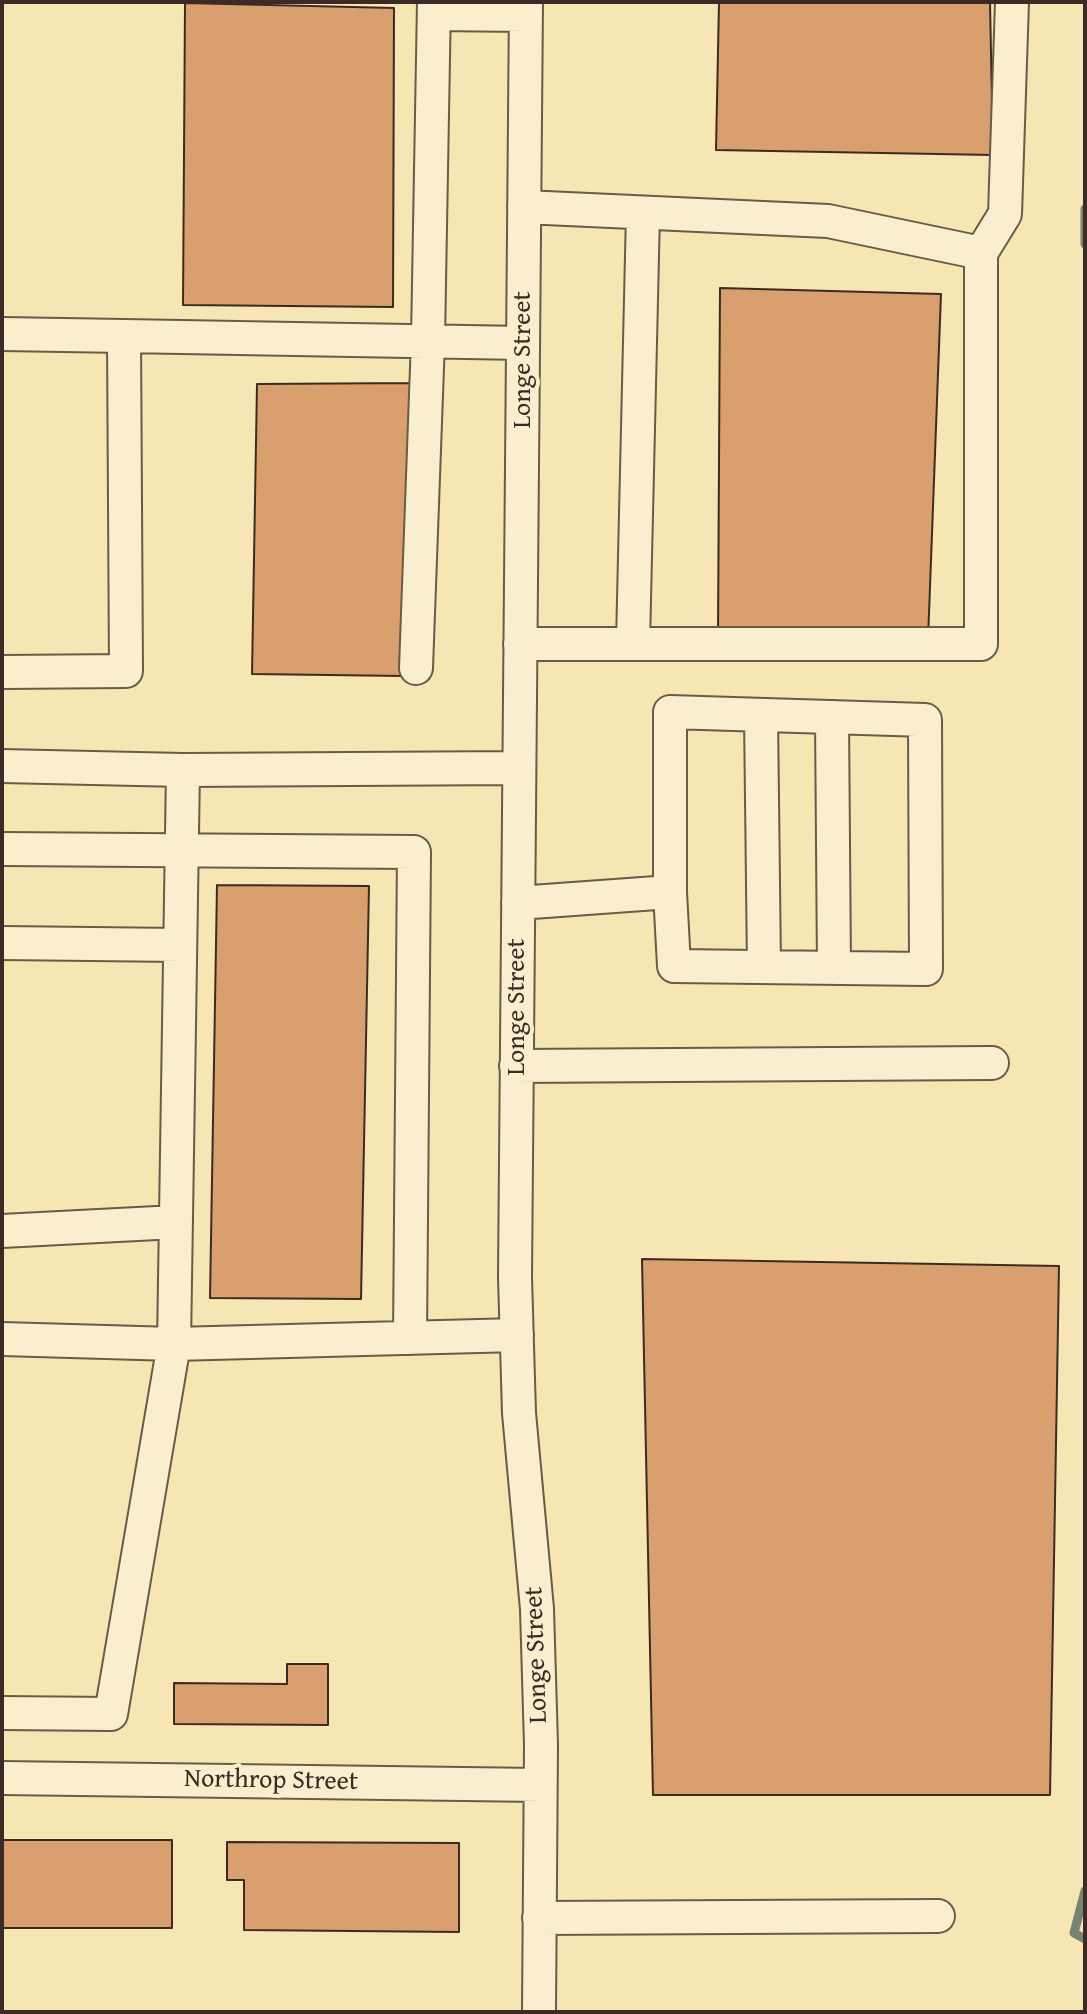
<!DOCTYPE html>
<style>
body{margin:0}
#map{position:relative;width:1087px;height:2014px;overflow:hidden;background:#f6e6b3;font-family:"Gentium Book Plus",serif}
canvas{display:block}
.frame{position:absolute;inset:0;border:4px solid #3c2b25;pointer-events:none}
</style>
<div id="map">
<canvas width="1087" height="2014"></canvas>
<div class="frame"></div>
</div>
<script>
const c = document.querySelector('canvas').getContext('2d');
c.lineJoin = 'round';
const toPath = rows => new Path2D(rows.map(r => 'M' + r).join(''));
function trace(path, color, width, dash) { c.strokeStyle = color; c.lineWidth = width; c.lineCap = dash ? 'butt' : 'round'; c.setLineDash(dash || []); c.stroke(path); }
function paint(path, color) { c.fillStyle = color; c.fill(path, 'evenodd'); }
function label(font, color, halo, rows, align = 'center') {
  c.font = font + ' "Gentium Book Plus",serif'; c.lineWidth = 8; c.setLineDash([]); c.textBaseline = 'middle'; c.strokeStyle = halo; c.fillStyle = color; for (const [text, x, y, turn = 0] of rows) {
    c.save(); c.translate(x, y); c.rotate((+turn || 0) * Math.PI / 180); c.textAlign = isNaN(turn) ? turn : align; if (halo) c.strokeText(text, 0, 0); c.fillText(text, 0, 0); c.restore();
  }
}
trace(toPath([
 [1085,209,1085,244],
 [1085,1891,1074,1933,1085,1939]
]), '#778474', 9);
const building = toPath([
 [719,2,990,2,993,155,716,150,719,2],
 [185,3,394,8,393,307,183,305,185,3],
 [720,288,941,294,928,640,718,635,720,288],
 [413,383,404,676,252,674,257,384,413,383],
 [217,885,369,886,361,1299,210,1298,217,885],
 [642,1259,1059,1266,1050,1795,653,1795,642,1259],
 [287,1664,328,1664,328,1725,174,1724,174,1683,287,1684,287,1664],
 [2,1840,172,1840,172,1928,2,1928,2,1840],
 [227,1842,459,1843,459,1932,244,1930,244,1880,227,1880,227,1842]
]);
paint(building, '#d99f6f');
trace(building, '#3c2b25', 2);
const minor = toPath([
 [526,2,515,1277,519,1413,537,1609,541,1745,539,2012],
 [434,14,526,15],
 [981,253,1005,214,1012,2],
 [2,334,124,336],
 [633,643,643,213],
 [520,644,981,644,981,253,828,221,524,207],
 [416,668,428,340,434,2],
 [2,672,126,671,124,336,523,343],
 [761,715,764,967],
 [832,717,834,968],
 [2,766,183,770,517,768],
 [183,770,174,1344,517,1335],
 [2,849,414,852,410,1338],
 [518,903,670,892,674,966,926,969,925,720,670,712,670,892],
 [2,943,180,945],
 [516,1066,992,1063],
 [2,1231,176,1222],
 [2,1339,174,1344,111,1714,2,1713],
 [2,1778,540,1785],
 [539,1918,938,1916]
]);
trace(minor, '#6a5a48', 36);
trace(minor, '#f9efce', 32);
label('26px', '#3c2b25', '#f9efce', [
 ["Longe Street",523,360,-90],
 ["Longe Street",517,1007,-90],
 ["Longe Street",537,1655,-92],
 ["Northrop Street",271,1781,1]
]);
</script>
